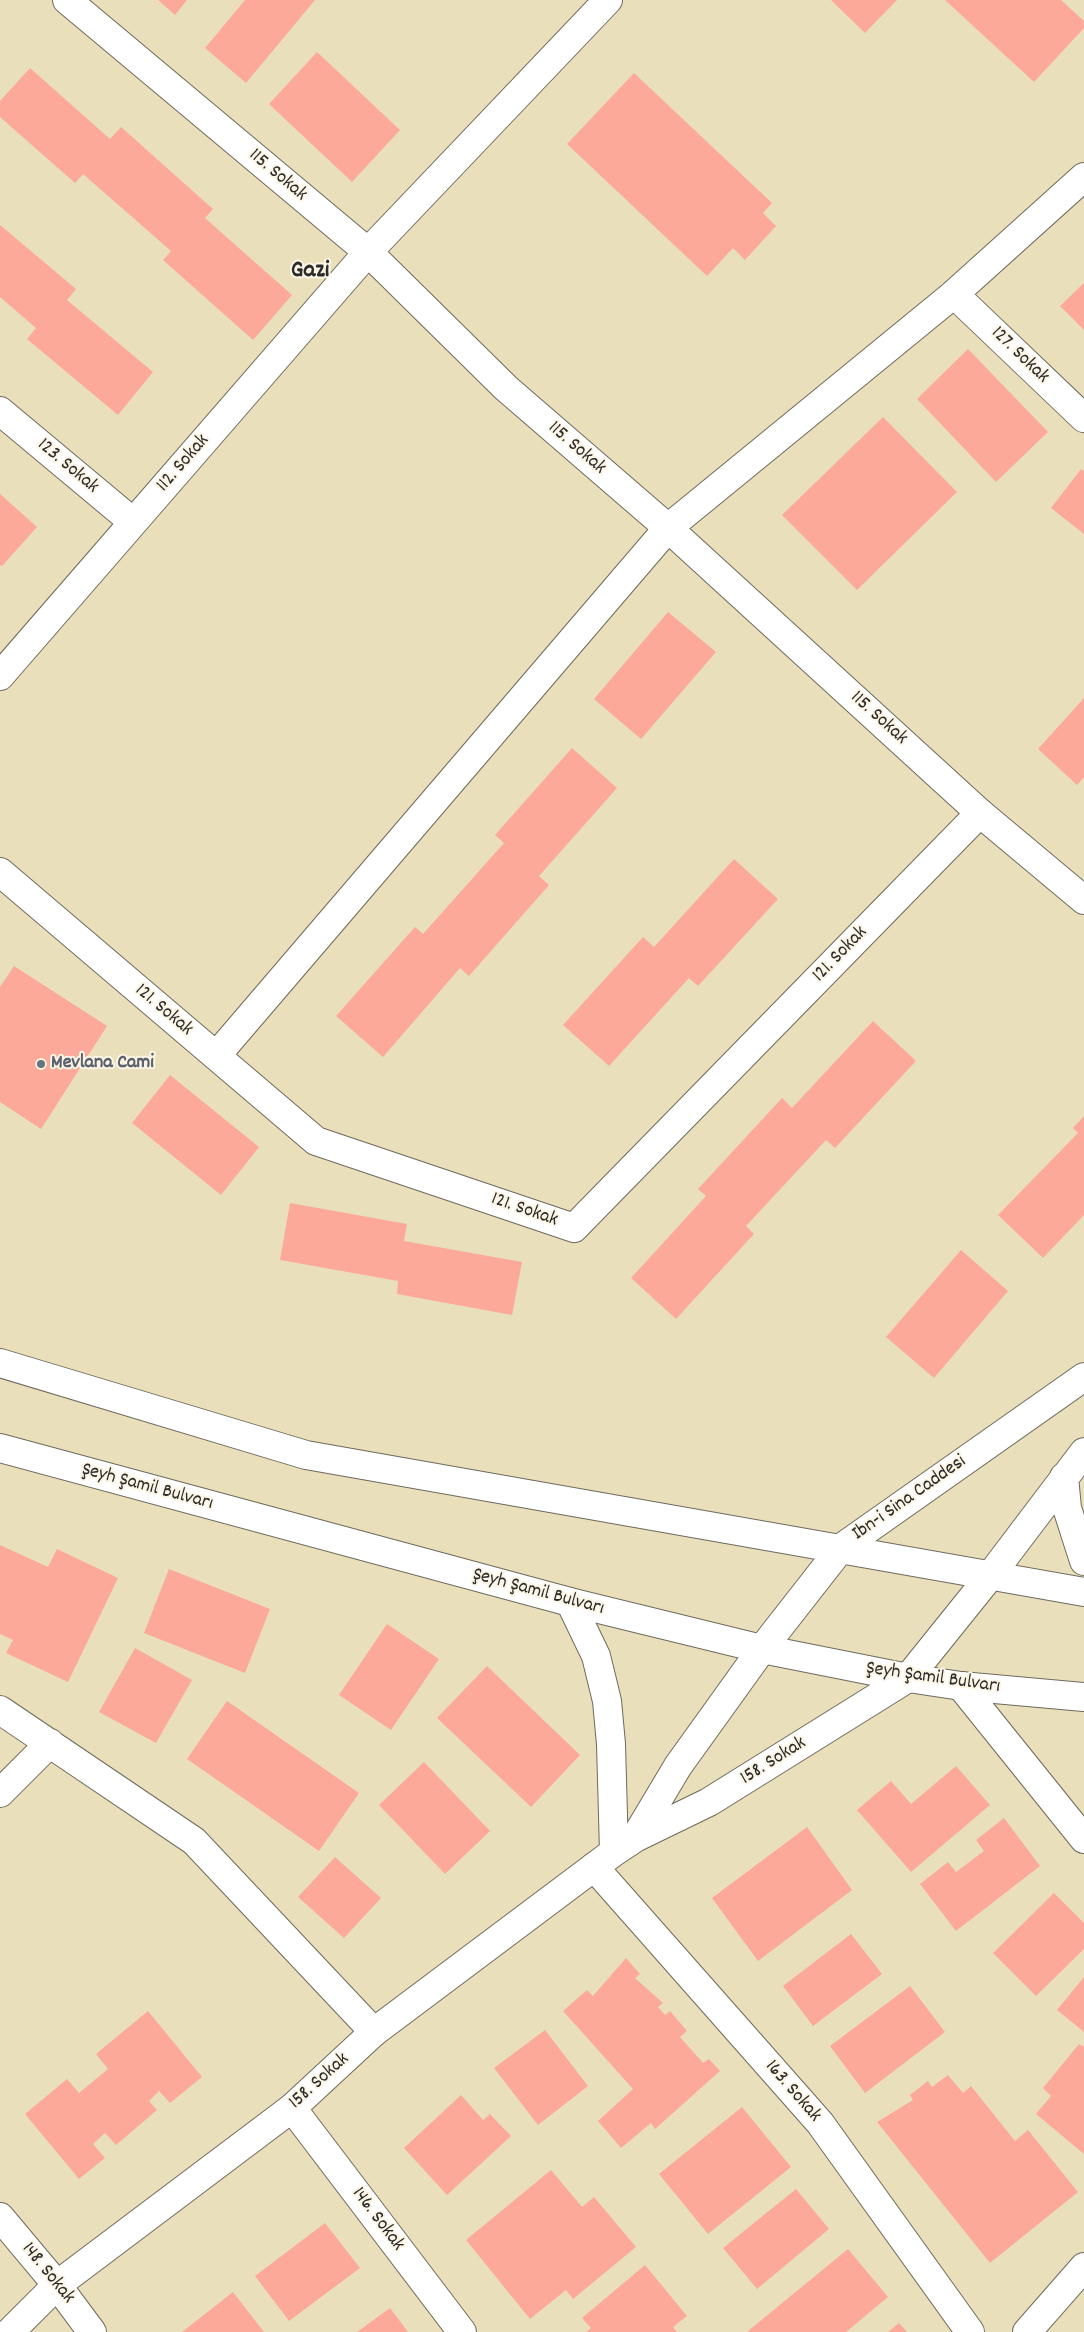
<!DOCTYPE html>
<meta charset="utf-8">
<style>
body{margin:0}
canvas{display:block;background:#e9dfbb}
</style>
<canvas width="1084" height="2332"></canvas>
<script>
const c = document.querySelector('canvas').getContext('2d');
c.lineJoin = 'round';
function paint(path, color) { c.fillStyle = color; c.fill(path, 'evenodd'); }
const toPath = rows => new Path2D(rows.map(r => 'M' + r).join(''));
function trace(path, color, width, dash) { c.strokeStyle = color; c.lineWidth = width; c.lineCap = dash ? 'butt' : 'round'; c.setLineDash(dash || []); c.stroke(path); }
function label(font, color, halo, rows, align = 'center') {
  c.font = font + ' Dekko,sans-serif'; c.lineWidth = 4; c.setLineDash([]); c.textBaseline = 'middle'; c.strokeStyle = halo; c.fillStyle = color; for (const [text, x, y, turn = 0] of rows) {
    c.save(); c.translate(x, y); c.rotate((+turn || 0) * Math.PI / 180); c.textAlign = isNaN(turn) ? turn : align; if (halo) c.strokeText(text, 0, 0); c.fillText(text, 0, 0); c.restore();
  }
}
paint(toPath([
 [158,0,187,0,175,15],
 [245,0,315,0,246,83,205,48],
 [831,0,897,0,865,33],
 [945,0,1061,0,1084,21,1084,28,1034,82],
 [317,52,400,130,352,182,269,104],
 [30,68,110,139,121,127,213,209,205,218,292,295,253,340,163,260,171,251,83,174,75,183,0,117,0,101],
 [634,73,772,203,763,213,776,226,745,260,733,248,707,276,567,144],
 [0,225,76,289,67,300,153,372,118,415,27,339,36,328,0,297],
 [1084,283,1084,330,1060,306],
 [968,349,1048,432,996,482,917,399],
 [883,417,957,492,857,590,782,515],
 [1081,469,1084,471,1084,534,1051,508],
 [0,494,37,527,2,566,0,565],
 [668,612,716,652,641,739,594,699],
 [1084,698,1084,777,1077,785,1038,749],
 [572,748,617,788,539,876,549,885,469,976,460,968,383,1057,336,1016,415,927,423,934,504,843,495,835],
 [734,859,778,899,698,986,689,978,609,1066,563,1025,643,937,654,947],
 [14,966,107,1026,41,1129,0,1102,0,987],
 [873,1021,916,1061,835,1148,826,1140,746,1226,754,1234,676,1319,631,1278,706,1196,698,1189,782,1098,792,1108],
 [170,1075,259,1147,221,1195,132,1123],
 [1084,1116,1084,1215,1043,1258,998,1215,1078,1133,1073,1128],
 [290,1203,407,1224,404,1241,522,1262,512,1315,397,1294,398,1281,280,1260],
 [961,1250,1008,1291,934,1378,886,1337],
 [0,1545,48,1567,57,1549,118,1578,68,1682,6,1653,13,1640,0,1634],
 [169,1569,270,1609,245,1673,144,1633],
 [387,1624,439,1659,391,1730,339,1695],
 [135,1648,192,1680,156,1743,99,1712],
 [487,1666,580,1755,531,1807,437,1718],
 [227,1701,359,1793,319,1851,187,1759],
 [424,1762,490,1831,445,1874,379,1805],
 [956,1766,990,1805,911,1872,857,1810,891,1781,911,1804],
 [1004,1818,1040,1866,956,1931,920,1884,948,1862,956,1872,984,1851,976,1840],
 [807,1827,852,1890,758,1961,712,1898],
 [335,1857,381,1898,344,1938,298,1897],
 [1054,1893,1084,1923,1084,1949,1036,1996,993,1953],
 [851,1934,882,1974,813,2026,783,1986],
 [626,1958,640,1974,635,1978,663,2003,658,2007,665,2015,670,2011,687,2031,680,2037,703,2063,709,2059,720,2071,655,2129,651,2123,621,2148,598,2121,633,2089,563,2011,587,1990,593,1996],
 [1084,1977,1084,2032,1057,2010],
 [910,1986,945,2032,865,2093,830,2046],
 [148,2011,202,2077,170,2103,159,2091,149,2101,157,2110,116,2145,105,2133,93,2144,105,2158,79,2179,25,2114,67,2079,79,2093,108,2069,96,2054],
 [545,2030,588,2086,538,2125,494,2068],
 [1079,2044,1084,2047,1084,2154,1036,2114,1051,2096,1043,2088],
 [948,2075,963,2093,971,2086,1015,2141,1028,2130,1078,2192,990,2263,877,2122,913,2100,910,2095,928,2081,932,2087],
 [461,2095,483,2120,490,2114,511,2136,447,2195,404,2148],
 [742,2107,791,2167,708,2234,659,2174],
 [551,2170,582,2207,594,2197,636,2247,573,2299,566,2290,530,2319,466,2240],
 [796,2189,829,2229,757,2289,723,2248],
 [325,2223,360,2268,289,2321,255,2276],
 [848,2249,888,2297,846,2332,749,2332,748,2331],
 [645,2265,687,2316,673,2327,677,2332,586,2332,591,2328,582,2318],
 [233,2292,264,2332,182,2332],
 [390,2308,408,2332,357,2332],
 [899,2323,907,2332,888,2332]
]), '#fca999');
const minor = toPath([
 [954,294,1084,418],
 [0,411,133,522],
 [0,872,316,1141,574,1228,980,813],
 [216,1056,668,528],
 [961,1686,1084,1839],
 [0,1710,194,1841,374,2032],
 [0,1793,50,1743],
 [594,1867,820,2123,970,2332],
 [292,2108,462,2332],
 [0,2217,57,2285,92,2332],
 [1027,2332,1084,2267]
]);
const tertiary = toPath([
 [668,528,954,294,1084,177],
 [0,676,368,252,608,0],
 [570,1602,596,1656,607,1701,611,1744,614,1852],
 [635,1838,678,1766,762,1649],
 [10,2332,57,2285,292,2108,374,2032,614,1852,635,1838,709,1802,908,1678]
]);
const secondary = toPath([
 [67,0,368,252,506,388,668,528,980,813,1084,900],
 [0,1363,306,1455,1084,1592],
 [0,1448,570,1602,762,1649,908,1678,961,1686,1084,1697],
 [1064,1477,1067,1508,1084,1561],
 [762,1649,841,1548,1084,1377],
 [908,1678,990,1576,1084,1452]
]);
trace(minor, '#6e6a5d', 30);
trace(tertiary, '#6e6a5d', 30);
trace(secondary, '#6e6a5d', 30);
trace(minor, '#fff', 28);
trace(tertiary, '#fff', 28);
trace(secondary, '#fff', 28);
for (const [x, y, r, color] of [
 [41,1064,5,"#6b7280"]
]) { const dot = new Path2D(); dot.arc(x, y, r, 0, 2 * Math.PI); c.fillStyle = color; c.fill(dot); trace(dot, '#fcf5e5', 2); }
label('20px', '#2b2b2b', '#fcf5e5', [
 ["115. Sokak",277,176,40],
 ["127. Sokak",1019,356,44],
 ["115. Sokak",576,449,41],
 ["112. Sokak",184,464,-49],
 ["123. Sokak",67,467,40],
 ["115. Sokak",878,719,42],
 ["121. Sokak",841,955,-46],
 ["121. Sokak",163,1011,40],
 ["121. Sokak",524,1211,19],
 ["Şeyh Şamil Bulvarı",147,1488,15],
 ["Ibn-i Sina Caddesi",910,1499,-35],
 ["Şeyh Şamil Bulvarı",538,1593,15],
 ["Şeyh Şamil Bulvarı",933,1679,8],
 ["158. Sokak",774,1762,-32],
 ["158. Sokak",320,2082,-42],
 ["163. Sokak",792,2092,49],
 ["146. Sokak",377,2220,53],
 ["148. Sokak",47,2274,51]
]);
label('bold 20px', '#5b616d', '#fcf5e5', [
 ["Mevlana Cami",51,1064]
], 'left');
label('bold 25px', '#2b2b2b', '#fcf5e5', [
 ["Gazi",310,273]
]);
</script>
